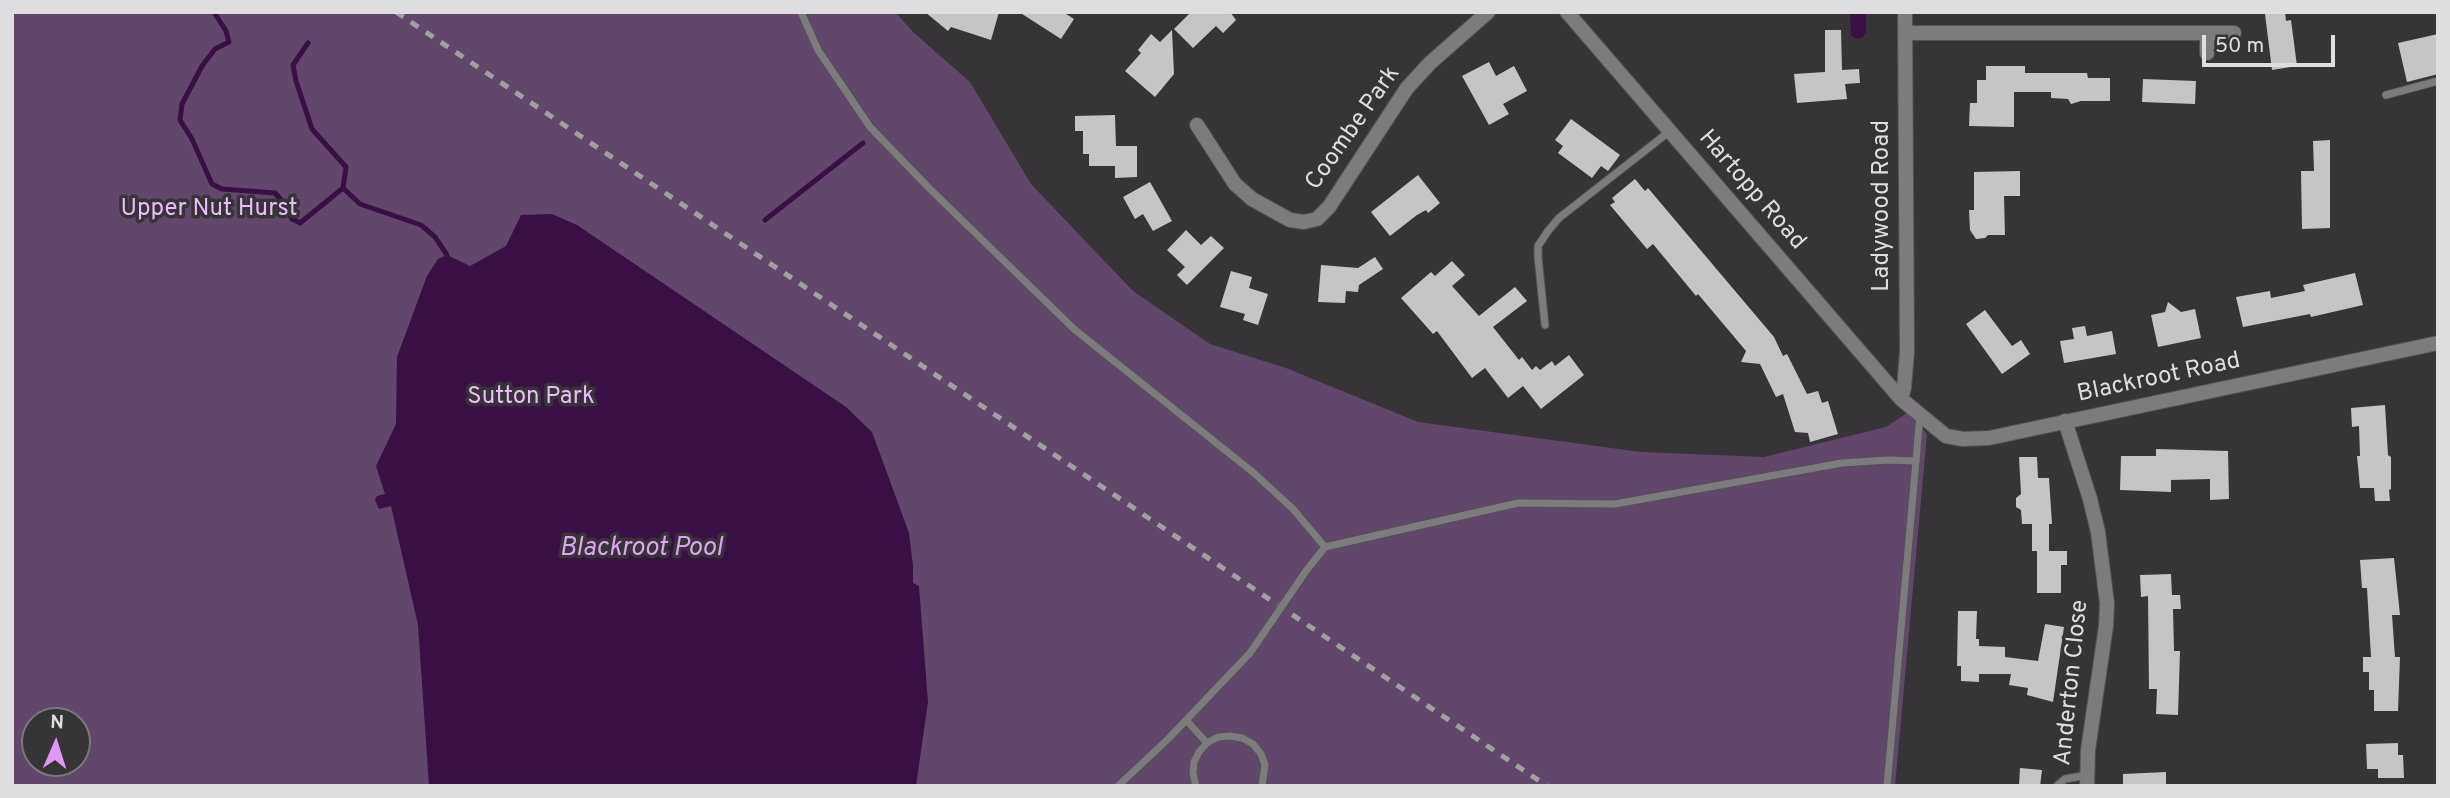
<!DOCTYPE html>
<style>
body{margin:0}
#map{position:relative;width:2450px;height:798px;overflow:hidden;background:#363436;font-family:Overpass,sans-serif}
canvas{display:block}
.frame{position:absolute;inset:0;border:14px solid #dedddf;pointer-events:none}
.north{position:absolute;left:21px;top:707px;width:70px;height:70px;box-sizing:border-box;background:#363436;border:2px solid #79787a;border-radius:50%;rotate:3deg;font-size:19px;font-weight:700;line-height:28px;text-align:center;color:#dedddf}
.north::after{content:'';display:block;margin:auto;width:24px;height:32px;background:#dd99f3;clip-path:polygon(50% 0,100% 100%,50% 72%,0 100%)}
.scale{position:absolute;left:2202px;top:35px;width:133px;height:32px;box-sizing:border-box;border:4px solid #dedddf;border-top:0;padding-left:9px;font-size:21px;line-height:24px;white-space:nowrap;color:#dedddf;-webkit-text-stroke:5px #363436;paint-order:stroke}
</style>
<div id="map">
<canvas width="2450" height="798"></canvas>
<div class="frame"></div>
<div class="north">N</div>
<div class="scale">50 m</div>
</div>
<script>
const c = document.querySelector('canvas').getContext('2d');
c.lineJoin = 'round';
function paint(path, color) { c.fillStyle = color; c.fill(path, 'evenodd'); }
const toPath = rows => new Path2D(rows.map(r => 'M' + r).join(''));
function trace(path, color, width, dash) { c.strokeStyle = color; c.lineWidth = width; c.lineCap = dash ? 'butt' : 'round'; c.setLineDash(dash || []); c.stroke(path); }
function label(font, color, halo, rows, align = 'center') {
  c.font = font + ' Overpass,sans-serif'; c.lineWidth = 7; c.setLineDash([]); c.textBaseline = 'middle'; c.strokeStyle = halo; c.fillStyle = color; for (const [text, x, y, turn = 0] of rows) {
    c.save(); c.translate(x, y); c.rotate((+turn || 0) * Math.PI / 180); c.textAlign = isNaN(turn) ? turn : align; if (halo) c.strokeText(text, 0, 0); c.fillText(text, 0, 0); c.restore();
  }
}
paint(toPath([
 [12,12,895,12,913,32,970,82,1031,184,1133,291,1210,344,1286,368,1418,422,1641,452,1764,457,1886,427,1907,413,1927,434,1895,786,12,786],
 [35,721,77,721,77,763,35,763]
]), '#61476a');
paint(toPath([
 [1850,12,1866,12,1866,32,1862,38,1856,39,1851,35],
 [552,214,577,225,846,407,872,432,909,533,913,566,913,583,919,586,928,702,916,786,429,786,418,625,391,506,379,509,375,500,377,496,385,494,376,466,396,424,397,357,427,276,438,259,447,255,470,266,506,246,521,215]
]), '#381044');
trace(toPath([
 [214,12,226,31,229,42,215,49,202,66,182,104,180,120,192,139,212,184,222,189,275,193,283,202,292,219,300,223,343,188,360,204,421,225,435,237,447,255],
 [308,43,293,65,296,81,312,129,346,167,343,188],
 [765,220,863,143]
]), '#381044', 5);
paint(toPath([
 [925,12,999,12,991,40,951,27,948,31],
 [1019,12,1063,12,1074,19,1061,39],
 [1191,12,1230,12,1236,20,1223,33,1216,26,1193,48,1174,29],
 [2285,12,2286,21,2291,20,2297,66,2272,70,2265,14],
 [1172,30,1174,74,1155,97,1125,71,1141,53,1138,50,1151,34,1160,42],
 [1825,30,1841,30,1842,70,1859,69,1860,83,1845,84,1847,99,1797,103,1794,74,1825,72],
 [2438,34,2438,74,2407,82,2398,43],
 [1489,62,1496,76,1514,66,1527,91,1503,104,1509,114,1489,125,1462,76],
 [1986,66,2025,66,2025,73,2087,73,2088,78,2110,78,2110,101,2081,101,2071,104,2068,99,2051,98,2051,92,2014,92,2014,127,1969,126,1970,103,1977,103,1977,80,1986,80],
 [2143,79,2196,81,2195,104,2142,102],
 [1115,115,1116,146,1137,146,1137,177,1115,178,1115,166,1089,166,1089,154,1083,154,1083,131,1075,131,1075,116],
 [1571,119,1620,155,1608,171,1601,166,1592,178,1558,153,1563,146,1555,140],
 [2330,140,2330,228,2302,229,2301,171,2314,171,2313,141],
 [2020,171,2020,196,2004,196,2005,235,1988,235,1985,238,1976,239,1970,230,1969,210,1974,210,1974,172],
 [1418,175,1440,203,1428,213,1426,210,1417,215,1390,236,1371,212],
 [1635,179,1645,191,1648,188,1774,337,1783,356,1787,354,1807,394,1818,391,1822,403,1828,401,1838,434,1810,442,1808,433,1795,432,1783,394,1776,397,1760,364,1741,362,1746,351,1698,294,1696,296,1653,244,1647,249,1610,205,1615,202,1612,198],
 [1150,182,1172,221,1153,231,1143,214,1135,219,1123,197],
 [1186,230,1201,245,1211,236,1224,248,1187,285,1177,275,1185,267,1167,250],
 [1375,257,1383,269,1359,285,1358,292,1346,291,1345,303,1318,302,1321,265,1358,268],
 [1452,261,1465,275,1452,286,1479,316,1515,287,1527,301,1493,327,1519,360,1522,357,1532,370,1536,366,1540,370,1552,361,1555,366,1569,355,1584,375,1541,409,1523,386,1508,398,1485,368,1472,378,1437,331,1433,334,1401,298,1431,272,1435,276],
 [1231,271,1252,277,1249,288,1268,294,1258,325,1243,320,1245,314,1220,307],
 [2355,273,2363,305,2311,317,2310,314,2243,327,2236,297,2270,291,2271,298,2305,291,2303,285],
 [2168,302,2181,312,2195,309,2201,338,2158,347,2151,315,2165,312],
 [1985,310,2012,346,2021,340,2030,354,2002,374,1966,324],
 [2085,326,2087,336,2112,331,2116,354,2064,363,2060,341,2074,339,2072,328],
 [2385,405,2388,455,2391,457,2391,489,2389,490,2390,501,2375,501,2374,488,2360,488,2357,456,2360,456,2359,426,2352,427,2351,408],
 [2156,449,2228,451,2229,499,2210,500,2210,479,2171,480,2171,492,2120,490,2121,456,2156,456],
 [2019,457,2037,457,2038,478,2049,478,2052,524,2049,524,2049,551,2067,551,2067,565,2061,565,2061,593,2037,593,2037,551,2032,551,2032,524,2022,524,2021,510,2016,507,2016,498,2021,494],
 [2394,558,2400,615,2392,615,2395,657,2400,657,2398,711,2374,711,2374,690,2369,690,2369,672,2363,672,2363,657,2371,657,2367,588,2362,588,2360,560],
 [2171,574,2172,595,2180,595,2181,609,2173,609,2174,651,2180,651,2178,715,2156,714,2157,689,2149,689,2148,596,2141,597,2140,575],
 [1958,611,1977,611,1976,639,1979,639,1979,646,2005,647,2005,657,2038,661,2045,624,2064,627,2053,702,2027,695,2028,688,2009,685,2011,674,1979,674,1979,682,1961,681,1961,666,1957,666],
 [2398,743,2398,755,2403,755,2404,778,2378,778,2378,769,2367,769,2366,744],
 [2020,768,2042,770,2040,786,2019,786],
 [2166,772,2166,786,2123,786,2123,774]
]), '#c6c4c7');
const lane = toPath([
 [801,12,818,50,870,127,930,189,1074,329,1255,474,1293,509,1325,547],
 [2386,95,2438,81],
 [1545,325,1538,257,1538,246,1548,231,1559,218,1670,131],
 [1306,571,1325,547,1518,503,1615,504,1842,463,1888,460,1916,461,1920,414],
 [1186,720,1207,743],
 [1118,786,1168,739,1250,653],
 [1196,786,1193,773,1194,762,1199,752,1207,743,1218,737,1230,736,1242,738,1253,744,1261,754,1265,765,1262,786],
 [1887,786,1916,461],
 [2057,786,2065,779,2087,775]
]);
const street = toPath([
 [1567,12,1901,399,1946,436,1963,439,1989,438,2438,343],
 [1905,33,2234,33],
 [2207,33,2207,53],
 [1197,125,1235,184,1252,199,1290,220,1304,222,1317,219,1329,207,1407,88,1430,63,1488,12],
 [1901,399,1904,388,1907,352,1905,12],
 [2065,421,2090,499,2098,532,2107,603,2106,626,2088,750,2087,786]
]);
trace(lane, '#535254', 9);
trace(street, '#535254', 16);
trace(lane, '#7d7b7d', 7);
trace(street, '#7d7b7d', 14);
trace(toPath([
 [396,12,1547,786]
]), '#a09fa1', 5, [9, 9]);
const laneBridge = toPath([
 [1250,653,1306,571]
]);
trace(laneBridge, '#535254', 9, []);
trace(laneBridge, '#7d7b7d', 7);
label('24px', '#dedddf', '#363436', [
 ["Coombe Park",1354,129,-55],
 ["Hartopp Road",1751,191,49],
 ["Ladywood Road",1883,206,-90],
 ["Blackroot Road",2159,379,-12],
 ["Anderton Close",2073,683,-84]
]);
label('24px', '#ebbafb', '#363436', [
 ["Upper Nut Hurst",209,210],
 ["Sutton Park",531,398]
]);
label('italic 26px', '#e0a3f4', '#363436', [
 ["Blackroot Pool",641,550]
]);
</script>
